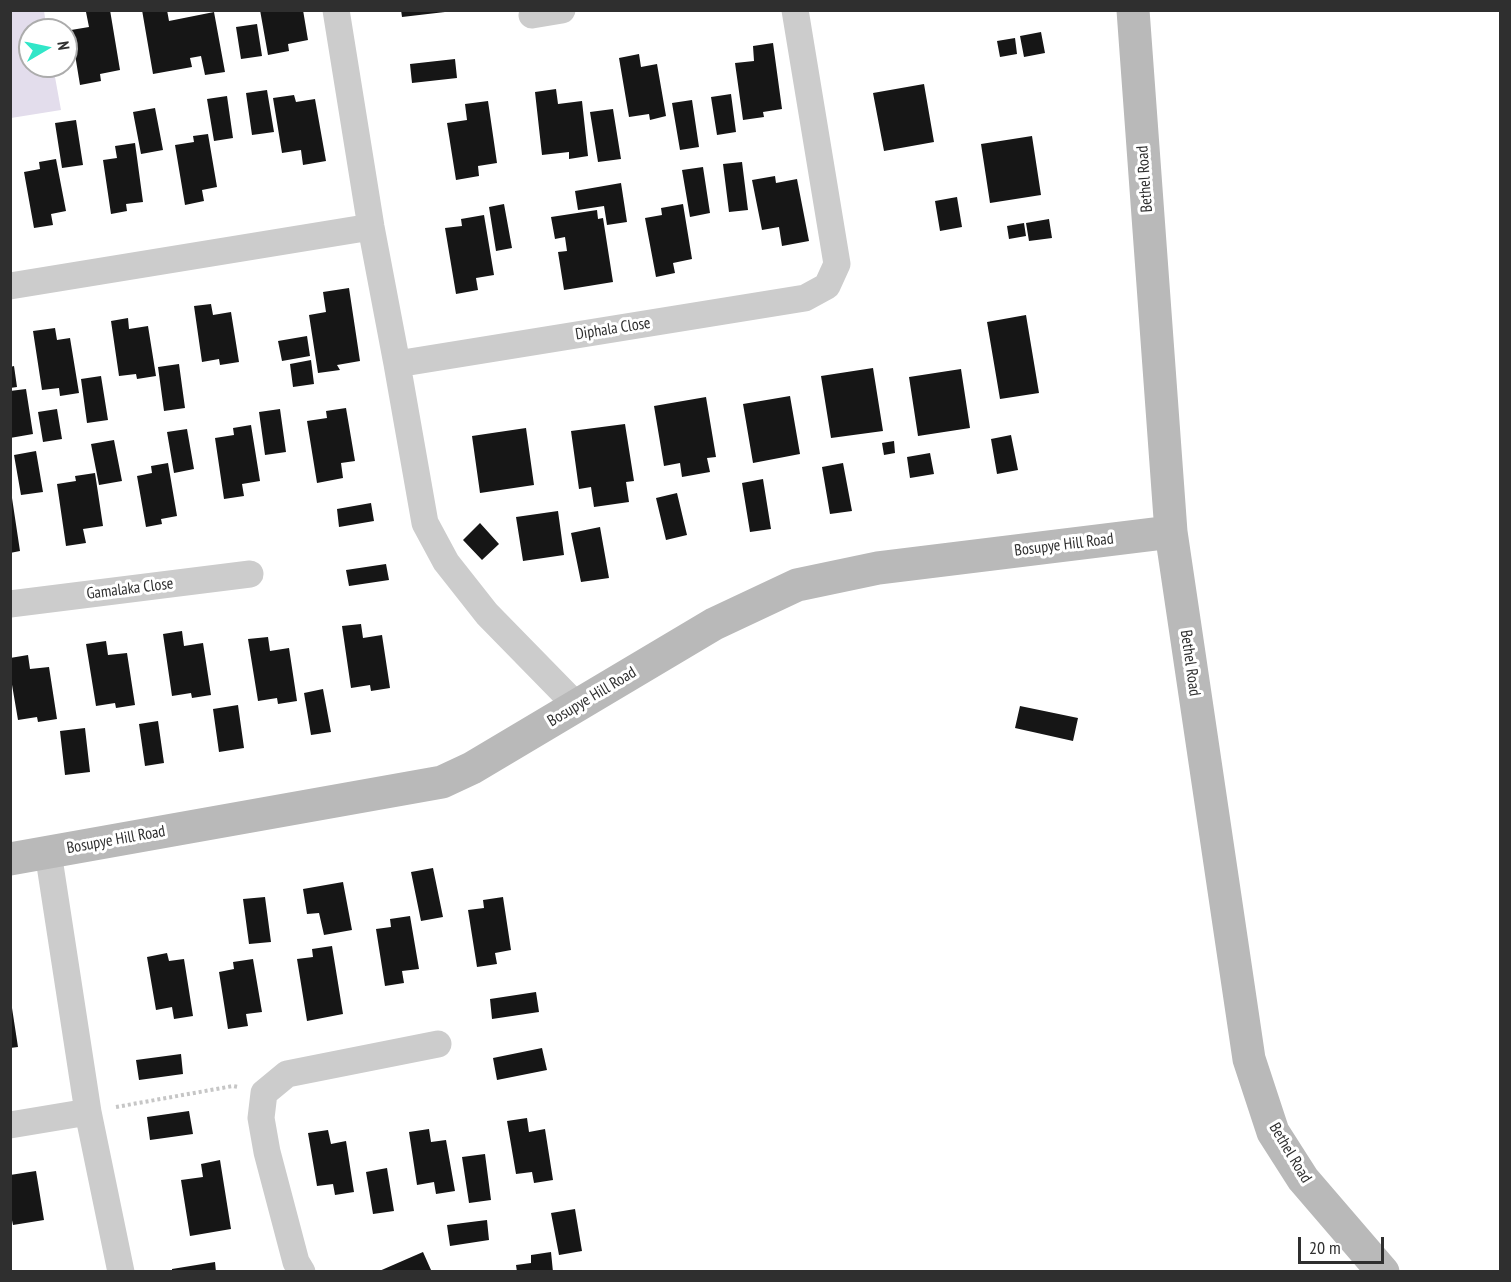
<!DOCTYPE html>
<style>
body{margin:0}
#map{position:relative;width:1511px;height:1282px;overflow:hidden;background:#fff;font-family:"PT Sans Narrow",sans-serif}
canvas{display:block}
.frame{position:absolute;inset:0;border:12px solid #2f2f2f;pointer-events:none}
.north{position:absolute;left:18px;top:18px;width:60px;height:60px;box-sizing:border-box;background:#fff;border:2px solid #acacac;border-radius:50%;rotate:81deg;font-size:16px;font-weight:700;line-height:24px;text-align:center;color:#2f2f2f}
.north::after{content:'';display:block;margin:auto;width:21px;height:27px;background:#31e6c8;clip-path:polygon(50% 0,100% 100%,50% 72%,0 100%)}
.scale{position:absolute;left:1298px;top:1237px;width:86px;height:27px;box-sizing:border-box;border:3px solid #2f2f2f;border-top:0;padding-left:8px;font-size:18px;line-height:21px;white-space:nowrap;color:#2f2f2f;-webkit-text-stroke:4px #fff;paint-order:stroke}
</style>
<div id="map">
<canvas width="1511" height="1282"></canvas>
<div class="frame"></div>
<div class="north">N</div>
<div class="scale">20 m</div>
</div>
<script>
const c = document.querySelector('canvas').getContext('2d');
c.lineJoin = 'round';
function paint(path, color) { c.fillStyle = color; c.fill(path, 'evenodd'); }
const toPath = rows => new Path2D(rows.map(r => 'M' + r).join(''));
function trace(path, color, width, dash) { c.strokeStyle = color; c.lineWidth = width; c.lineCap = dash ? 'butt' : 'round'; c.setLineDash(dash || []); c.stroke(path); }
function label(font, color, halo, rows, align = 'center') {
  c.font = font + ' "PT Sans Narrow",sans-serif'; c.lineWidth = 6; c.setLineDash([]); c.textBaseline = 'middle'; c.strokeStyle = halo; c.fillStyle = color; for (const [text, x, y, turn = 0] of rows) {
    c.save(); c.translate(x, y); c.rotate((+turn || 0) * Math.PI / 180); c.textAlign = isNaN(turn) ? turn : align; if (halo) c.strokeText(text, 0, 0); c.fillText(text, 0, 0); c.restore();
  }
}
paint(toPath([
 [11,10,44,11,47,30,30,30,30,66,53,66,61,110,11,118]
]), '#e3ddec');
paint(toPath([
 [93,10,110,10,120,70,100,74,101,81,80,85,71,30,89,27,86,12],
 [142,10,167,10,169,21,214,12,225,72,205,75,201,56,190,58,192,67,153,74],
 [260,10,303,10,308,40,288,44,289,51,268,55],
 [401,10,444,10,445,12,402,17],
 [257,24,262,56,241,59,236,27],
 [1041,32,1045,53,1024,57,1020,36],
 [1015,38,1017,54,1000,57,997,41],
 [773,43,782,109,763,112,764,117,743,120,735,63,754,61,753,46],
 [639,54,641,67,657,64,666,116,650,120,649,114,629,117,619,58],
 [455,59,457,78,412,83,410,64],
 [924,84,934,142,884,151,873,93],
 [556,89,558,104,582,101,588,156,569,159,569,152,542,155,535,92],
 [267,90,274,132,252,135,246,93],
 [731,94,736,132,717,135,711,97],
 [294,95,296,102,315,99,326,161,303,165,301,150,282,153,273,98],
 [227,96,233,138,214,141,207,99],
 [692,100,699,147,680,150,672,103],
 [488,101,497,163,478,166,479,176,456,180,447,123,467,120,465,104],
 [155,108,163,150,141,154,133,112],
 [613,109,621,159,598,162,590,112],
 [76,120,83,165,62,168,55,123],
 [208,134,217,187,202,190,204,201,185,205,175,145,194,142,193,136],
 [1032,136,1041,195,990,203,981,144],
 [135,143,143,202,126,204,127,211,111,214,103,160,117,158,115,146],
 [56,159,66,211,51,214,53,225,34,228,24,172,40,169,39,162],
 [742,162,748,210,729,212,723,164],
 [703,167,710,213,690,217,682,170],
 [775,176,776,183,797,179,809,241,782,246,779,227,762,230,752,180],
 [621,183,627,222,607,225,604,206,578,210,575,191],
 [957,197,962,227,940,231,935,201],
 [504,204,512,248,496,251,489,207],
 [683,204,692,259,673,263,675,273,656,277,645,218,662,215,661,208],
 [597,210,598,219,603,218,613,282,564,290,558,252,567,251,565,237,555,239,551,217],
 [484,215,494,275,476,278,478,290,456,294,445,228,462,226,461,219],
 [1049,219,1052,238,1029,241,1026,223],
 [1024,223,1026,236,1009,239,1007,226],
 [349,288,360,361,337,365,340,370,318,373,309,315,326,312,323,292],
 [211,304,213,315,231,312,239,362,220,365,219,359,202,362,194,306],
 [1026,315,1039,393,1000,399,987,322],
 [128,318,129,329,148,326,156,376,137,379,136,374,119,376,111,321],
 [55,328,57,340,70,338,79,393,60,396,59,388,42,390,33,331],
 [307,336,310,356,282,361,278,341],
 [311,360,314,384,293,387,290,364],
 [179,364,185,408,164,411,158,367],
 [14,366,17,387,10,388,10,367],
 [873,368,883,431,831,438,821,376],
 [961,369,970,428,918,436,909,377],
 [101,376,108,420,87,423,81,379],
 [26,389,33,434,10,438,10,391],
 [790,396,800,454,753,463,743,404],
 [706,397,716,457,707,458,710,472,682,477,680,463,664,466,654,406],
 [346,408,355,461,341,463,343,478,317,483,307,421,327,418,326,411],
 [57,409,62,439,43,442,38,412],
 [280,409,286,452,265,455,259,412],
 [625,424,634,481,626,482,629,502,594,507,591,487,579,489,571,431],
 [251,425,260,481,242,484,244,496,224,499,215,438,234,435,233,428],
 [526,428,534,485,480,493,472,436],
 [187,429,194,469,174,473,167,432],
 [1011,435,1018,470,997,474,991,439],
 [114,440,122,481,99,485,91,444],
 [894,441,895,453,884,455,882,443],
 [36,451,43,492,21,495,14,455],
 [930,453,934,474,910,478,907,457],
 [168,463,177,516,161,519,162,524,146,527,137,476,152,473,151,466],
 [843,463,852,511,830,514,822,467],
 [95,473,103,526,83,529,86,543,66,546,57,484,76,481,75,476],
 [763,479,771,529,750,532,742,483],
 [677,493,687,535,666,540,656,498],
 [10,498,12,498,20,551,10,553],
 [371,503,374,521,339,527,337,509],
 [558,511,564,555,523,561,516,517],
 [480,523,499,544,482,560,463,540],
 [600,527,609,578,581,582,571,533],
 [386,564,389,580,349,586,346,570],
 [361,624,363,638,382,635,390,688,371,691,370,685,351,688,342,626],
 [182,631,184,646,203,643,211,695,192,698,191,693,172,696,163,634],
 [268,637,270,651,289,648,297,701,278,704,277,698,258,701,248,639],
 [106,641,108,655,127,653,135,705,116,708,115,703,96,706,86,644],
 [28,655,30,669,49,667,57,719,38,722,37,717,18,720,10,673,10,658],
 [323,689,331,732,311,735,304,693],
 [238,705,244,748,219,752,213,709],
 [1020,706,1078,718,1073,741,1015,728],
 [158,721,164,763,145,766,139,724],
 [85,728,90,772,65,775,60,731],
 [433,868,443,917,421,921,411,872],
 [343,882,352,930,324,935,319,913,307,914,303,889],
 [265,897,271,942,249,944,243,899],
 [503,897,511,950,495,953,497,964,477,967,468,910,484,908,483,900],
 [410,916,419,969,402,971,404,983,385,986,376,929,391,927,390,919],
 [332,946,343,1014,307,1021,297,959,313,957,312,949],
 [167,953,169,961,184,959,193,1016,174,1019,172,1007,156,1010,147,957],
 [253,959,262,1012,246,1014,248,1026,228,1029,219,972,234,969,233,962],
 [536,992,539,1012,492,1019,490,999],
 [10,1008,12,1008,18,1047,10,1048],
 [542,1048,547,1070,497,1080,493,1058],
 [181,1054,183,1074,139,1080,136,1060],
 [189,1111,193,1134,150,1140,147,1117],
 [527,1118,529,1132,545,1129,553,1180,534,1183,532,1172,516,1174,507,1121],
 [429,1129,431,1142,446,1140,455,1191,436,1194,434,1182,417,1185,409,1132],
 [328,1130,331,1144,346,1141,354,1192,335,1195,333,1184,317,1186,308,1133],
 [485,1154,491,1200,469,1203,462,1157],
 [220,1160,231,1229,190,1236,181,1180,203,1177,201,1164],
 [387,1168,394,1211,373,1214,366,1172],
 [36,1171,44,1220,13,1225,10,1211,10,1175],
 [575,1209,582,1251,559,1255,551,1213],
 [487,1220,489,1240,450,1246,447,1225],
 [423,1252,431,1270,429,1272,377,1272],
 [551,1252,553,1272,517,1272,516,1265,531,1263,531,1255],
 [215,1262,216,1272,172,1272,172,1269]
]), '#161616');
trace(toPath([
 [116,1107,233,1086,238,1087]
]), '#c6c6c6', 4, [3, 3]);
trace(toPath([
 [336,10,371,227,397,364,425,523,446,562,487,614,577,706],
 [532,15,562,10],
 [10,286,371,227],
 [397,364,805,298,827,286,837,264,795,10],
 [10,604,250,574],
 [48,852,88,1112,121,1272],
 [10,1125,88,1112],
 [302,1272,296,1262,267,1152,261,1118,264,1093,287,1074,438,1044]
]), '#ccc', 27);
trace(toPath([
 [1133,10,1171,532,1249,1059,1273,1132,1303,1179,1383,1272],
 [10,859,442,782,472,768,714,624,797,585,878,568,1171,532]
]), '#b9b9b9', 33);
label('16px', '#2f2f2f', '#fff', [
 ["Bethel Road",1145,179,-94],
 ["Diphala Close",613,329,-9],
 ["Bosupye Hill Road",1064,545,-7],
 ["Gamalaka Close",130,589,-7],
 ["Bethel Road",1190,663,82],
 ["Bosupye Hill Road",592,697,-31],
 ["Bosupye Hill Road",116,840,-10],
 ["Bethel Road",1290,1153,59]
]);
</script>
